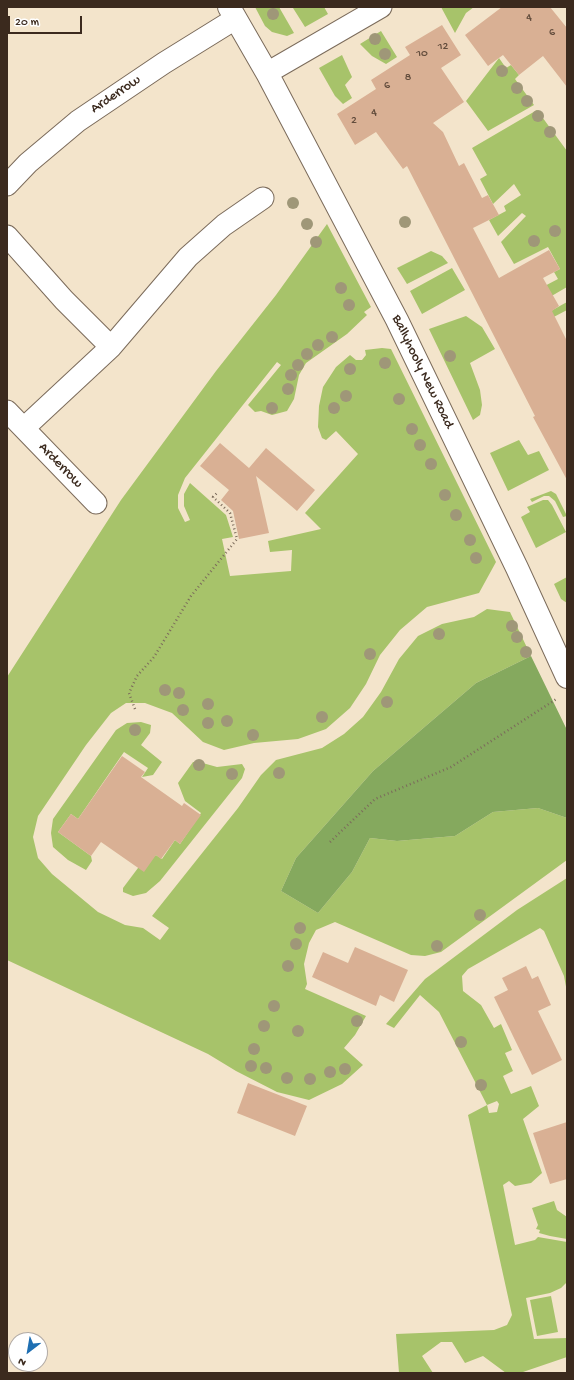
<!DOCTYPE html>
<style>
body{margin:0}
#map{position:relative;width:574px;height:1380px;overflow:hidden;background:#f3e4cb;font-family:"Gochi Hand",sans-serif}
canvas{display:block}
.frame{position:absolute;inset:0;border:8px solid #3b2a1e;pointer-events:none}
.north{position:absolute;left:8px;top:1332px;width:40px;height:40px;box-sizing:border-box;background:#fff;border:1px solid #b1aaa5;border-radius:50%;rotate:211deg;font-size:11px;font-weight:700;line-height:16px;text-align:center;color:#3b2a1e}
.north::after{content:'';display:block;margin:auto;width:14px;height:18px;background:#1f6fb2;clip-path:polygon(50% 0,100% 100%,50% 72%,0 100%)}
.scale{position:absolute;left:8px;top:16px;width:74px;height:18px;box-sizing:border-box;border:2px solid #3b2a1e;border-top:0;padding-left:5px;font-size:12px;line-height:14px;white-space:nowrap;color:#3b2a1e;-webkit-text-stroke:3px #fff;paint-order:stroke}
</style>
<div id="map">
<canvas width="574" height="1380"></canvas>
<div class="frame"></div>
<div class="north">N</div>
<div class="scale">20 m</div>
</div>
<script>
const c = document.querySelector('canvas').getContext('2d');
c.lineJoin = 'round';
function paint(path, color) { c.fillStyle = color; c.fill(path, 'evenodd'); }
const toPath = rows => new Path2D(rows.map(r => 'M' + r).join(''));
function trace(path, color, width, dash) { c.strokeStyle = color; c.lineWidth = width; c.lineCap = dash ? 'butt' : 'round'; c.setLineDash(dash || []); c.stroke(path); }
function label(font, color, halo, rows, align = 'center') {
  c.font = font + ' "Gochi Hand",sans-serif'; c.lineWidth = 4; c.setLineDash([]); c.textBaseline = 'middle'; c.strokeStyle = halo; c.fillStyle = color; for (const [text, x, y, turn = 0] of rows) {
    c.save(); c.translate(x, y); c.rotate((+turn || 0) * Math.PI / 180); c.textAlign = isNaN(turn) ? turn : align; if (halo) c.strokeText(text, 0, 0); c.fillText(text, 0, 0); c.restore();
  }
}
paint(toPath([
 [255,7,279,7,294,33,287,36,272,32,265,26],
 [295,7,324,7,328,14,305,27,293,8],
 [441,7,474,7,466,13,455,33],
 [381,31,397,57,386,64,372,56,360,44],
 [342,55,352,77,345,85,352,98,343,104,335,96,319,68],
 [499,58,506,68,511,65,519,75,515,79,534,105,488,131,466,101],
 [537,110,567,151,567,287,543,301,537,290,558,279,554,272,560,269,548,247,514,264,501,242,526,216,522,213,498,236,489,220,506,211,504,206,521,195,514,184,493,204,480,179,487,175,472,148],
 [327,224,371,307,364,312,367,315,347,334,306,363,299,375,294,399,287,411,272,415,261,411,255,412,248,405,281,365,277,362,185,478,178,495,178,508,185,522,190,520,184,506,184,494,190,483,226,515,233,537,222,539,230,576,291,571,292,550,270,552,268,541,321,529,305,513,358,454,336,431,326,440,322,438,318,427,319,406,323,387,336,367,350,355,356,360,362,360,366,355,365,350,382,348,391,349,496,562,479,593,427,607,400,630,380,655,366,684,350,708,326,729,298,739,254,743,224,750,203,742,172,713,145,703,126,703,111,713,86,745,38,816,33,837,38,858,52,874,98,912,125,925,143,928,160,940,169,928,152,916,238,808,261,775,276,760,322,748,344,734,363,717,381,692,399,659,418,636,442,624,474,617,487,609,510,612,531,656,476,683,373,771,296,858,281,891,318,913,352,872,370,838,397,841,455,836,493,812,538,808,567,818,567,860,441,952,425,956,411,955,335,922,316,930,309,943,304,964,307,984,305,989,366,1016,355,1035,344,1048,363,1065,342,1084,309,1100,277,1092,236,1071,208,1054,7,960,7,677,121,500,216,371,276,295],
 [431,251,442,256,448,263,407,284,397,268],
 [452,268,465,290,422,314,410,291],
 [567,302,567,310,548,320,549,312],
 [466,316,482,327,495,349,470,363,480,390,482,405,480,415,473,420,429,329],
 [519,440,528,455,539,451,549,470,508,491,490,453],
 [551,491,556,494,567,516,563,517,555,501,549,496,544,496,532,502,530,499],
 [543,500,548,500,552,505,566,532,536,548,521,517,530,512,527,507],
 [567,577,567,603,561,599,554,584],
 [141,722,151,725,150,733,141,745,162,762,153,775,142,777,148,768,124,752,78,819,71,814,58,832,91,856,92,861,86,870,68,860,53,847,51,833,53,819,116,730,127,723],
 [193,762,199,762,217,767,242,764,245,769,242,778,160,881,146,893,133,896,123,892,123,888,138,868,156,855,162,859,175,840,180,844,201,813,185,801,178,783],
 [567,878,567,992,564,976,544,931,540,928,468,969,462,976,463,991,481,1005,494,1028,501,1024,512,1050,505,1053,513,1071,503,1076,511,1094,531,1086,539,1106,523,1119,542,1173,531,1183,515,1186,509,1181,503,1185,515,1245,535,1240,538,1237,567,1242,567,1282,561,1288,550,1293,526,1298,534,1339,567,1338,567,1357,523,1372,506,1373,483,1356,465,1363,452,1342,441,1342,422,1356,433,1373,399,1373,396,1334,494,1330,507,1325,512,1315,468,1115,487,1105,439,1012,420,995,394,1028,386,1024,425,979,517,910],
 [497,1101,499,1104,497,1112,489,1113,487,1105],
 [554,1201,557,1210,567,1217,567,1239,550,1236,539,1233,540,1230,536,1229,538,1225,532,1208],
 [551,1296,558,1332,537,1336,530,1300]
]), '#a7c36a');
paint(toPath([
 [531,656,567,730,567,818,538,808,493,812,455,836,397,841,370,838,352,872,318,913,281,891,296,858,373,771,476,683]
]), '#85a95e');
paint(toPath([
 [502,7,550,7,567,28,567,87,543,56,519,75,503,55,488,66,465,35],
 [442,25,461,55,441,68,464,102,433,123,443,132,459,166,464,163,482,198,488,195,499,215,473,228,499,278,549,250,560,269,543,278,559,306,552,311,567,341,567,480,533,417,535,416,407,166,403,169,376,132,355,145,337,114,376,89,371,80,410,55,405,47],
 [220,443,249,468,266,448,315,490,297,511,256,476,269,533,239,539,233,511,221,500,229,490,200,466],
 [122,756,145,772,141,777,182,806,184,803,201,815,180,844,175,840,161,859,156,855,144,872,101,842,91,856,58,832,71,814,78,819],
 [355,947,408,970,394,1002,380,995,376,1006,312,977,323,952,348,963],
 [526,966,532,979,538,976,551,1005,538,1011,562,1060,532,1075,494,997,508,990,502,978],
 [248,1083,307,1106,295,1136,237,1113],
 [567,1122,567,1179,550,1184,533,1133]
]), '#d9b094');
const street = toPath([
 [267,73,381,7],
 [7,185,28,163,78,121,164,63,235,19],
 [7,236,64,300,111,347],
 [7,411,96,503],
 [24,428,111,347,188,257,224,225,263,198]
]);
const secondary = toPath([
 [229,7,267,73,397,320,517,568,567,677]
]);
trace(street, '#7b6b5b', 23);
trace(secondary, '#7b6b5b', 24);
trace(toPath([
 [135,709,129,693,137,676,154,657,191,596,237,539,230,513,213,497,218,492],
 [330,842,375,799,451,767,558,698]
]), '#7b6b5b', 2.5, [1, 3]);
trace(street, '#fff', 21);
trace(secondary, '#fff', 22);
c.fillStyle = '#9f9778';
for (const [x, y] of [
 [273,14],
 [375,39],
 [385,54],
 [502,71],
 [517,88],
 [527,101],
 [538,116],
 [550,132],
 [293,203],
 [405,222],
 [307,224],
 [555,231],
 [534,241],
 [316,242],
 [341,288],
 [349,305],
 [332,337],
 [318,345],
 [307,354],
 [450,356],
 [385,363],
 [298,365],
 [350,369],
 [291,375],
 [288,389],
 [346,396],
 [399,399],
 [272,408],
 [334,408],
 [412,429],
 [420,445],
 [431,464],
 [445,495],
 [456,515],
 [470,540],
 [476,558],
 [512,626],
 [439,634],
 [517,637],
 [526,652],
 [370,654],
 [165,690],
 [179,693],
 [387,702],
 [208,704],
 [183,710],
 [322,717],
 [227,721],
 [208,723],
 [135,730],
 [253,735],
 [199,765],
 [279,773],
 [232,774],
 [480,915],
 [300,928],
 [296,944],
 [437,946],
 [288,966],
 [274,1006],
 [357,1021],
 [264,1026],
 [298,1031],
 [461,1042],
 [254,1049],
 [251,1066],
 [266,1068],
 [345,1069],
 [330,1072],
 [287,1078],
 [310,1079],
 [481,1085]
]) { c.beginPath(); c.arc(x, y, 6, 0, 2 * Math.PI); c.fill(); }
label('12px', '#624c3c', null, [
 ["4",529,18],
 ["6",552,33],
 ["12",443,47],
 ["10",422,54],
 ["8",408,78],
 ["6",387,86],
 ["4",374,113],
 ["2",354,121]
]);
label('14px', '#3b2a1e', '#fff', [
 ["Arderrow",116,95,-34],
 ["Ballyhooly New Road",422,372,64],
 ["Arderrow",60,466,46]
]);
</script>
